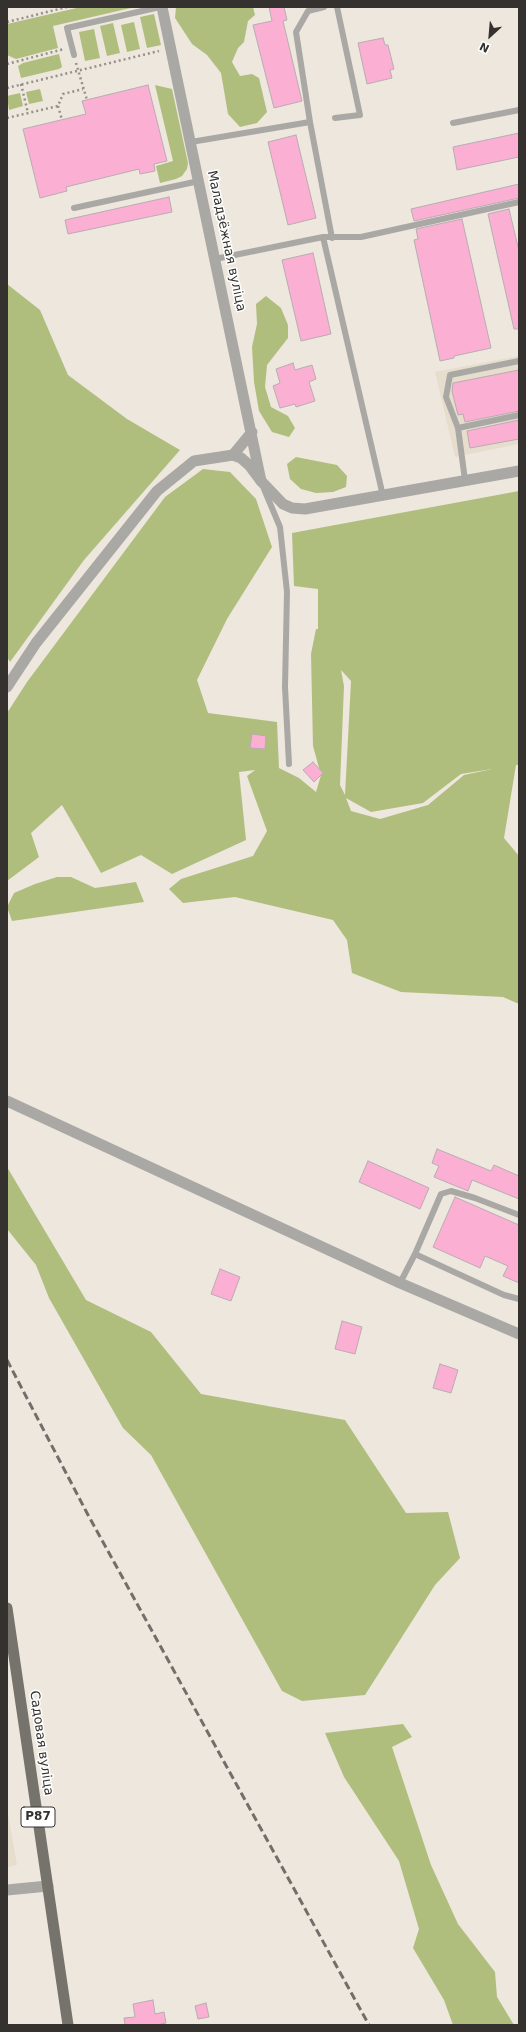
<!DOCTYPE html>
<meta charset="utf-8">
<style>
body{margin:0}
#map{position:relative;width:526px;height:2032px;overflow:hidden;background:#ede7de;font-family:"DejaVu Sans",sans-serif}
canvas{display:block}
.frame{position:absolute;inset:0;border:8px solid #34312e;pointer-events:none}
.north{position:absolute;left:470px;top:16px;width:40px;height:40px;-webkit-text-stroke:3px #fff;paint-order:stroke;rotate:206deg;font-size:11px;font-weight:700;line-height:16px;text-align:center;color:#34312e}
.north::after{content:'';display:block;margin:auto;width:14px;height:18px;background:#34312e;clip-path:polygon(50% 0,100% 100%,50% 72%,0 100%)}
</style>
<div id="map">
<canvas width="526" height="2032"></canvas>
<div class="frame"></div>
<div class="north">N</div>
</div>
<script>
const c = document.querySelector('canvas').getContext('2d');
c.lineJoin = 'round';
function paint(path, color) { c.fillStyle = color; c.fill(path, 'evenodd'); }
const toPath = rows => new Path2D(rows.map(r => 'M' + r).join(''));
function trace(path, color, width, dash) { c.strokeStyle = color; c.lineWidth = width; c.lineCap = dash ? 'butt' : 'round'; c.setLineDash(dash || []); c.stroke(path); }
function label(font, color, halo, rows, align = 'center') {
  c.font = font + ' "DejaVu Sans",sans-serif'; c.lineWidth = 3; c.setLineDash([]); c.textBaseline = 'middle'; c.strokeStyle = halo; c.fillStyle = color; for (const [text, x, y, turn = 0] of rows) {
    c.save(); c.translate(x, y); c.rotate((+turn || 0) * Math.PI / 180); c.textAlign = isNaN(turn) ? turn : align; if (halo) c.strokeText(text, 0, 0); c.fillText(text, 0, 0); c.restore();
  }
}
paint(toPath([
 [519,356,519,444,455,457,435,372],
 [7,1808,17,1865,7,1867]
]), '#e7ddcd');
paint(toPath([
 [81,7,135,7,53,26,58,48,16,59,7,55,7,24],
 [176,7,253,7,255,15,248,21,244,42,238,48,232,62,240,76,252,74,259,78,267,112,257,123,240,127,228,114,221,73,207,55,192,44,175,18],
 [154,14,161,45,147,48,140,17],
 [134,22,140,49,127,52,121,25],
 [113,23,120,53,107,56,100,26],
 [94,29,100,58,85,61,79,32],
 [59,54,62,67,59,69,21,78,18,66,23,63],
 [155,85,172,89,188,163,187,169,182,176,176,179,160,183,156,166,173,161],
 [40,89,43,101,29,104,26,92],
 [20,93,23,106,9,110,7,96],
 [7,284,40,310,68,375,127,419,180,450,84,560,10,662,7,657],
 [266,296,281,308,288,325,288,338,267,365,265,387,271,407,288,416,295,428,289,437,272,432,259,411,254,382,252,347,257,324,256,304],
 [296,457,337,465,347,476,346,487,333,492,316,493,301,489,290,479,287,464],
 [203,469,230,472,256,499,272,547,227,619,197,680,208,713,277,722,279,768,299,778,316,792,321,775,313,746,311,654,316,629,318,629,318,589,294,586,292,533,519,491,519,765,516,765,504,838,519,856,519,1004,503,997,401,992,352,973,347,940,333,920,235,897,183,903,169,889,181,879,253,856,267,831,247,776,255,770,239,772,246,840,172,874,141,855,101,873,62,805,31,833,39,857,7,881,7,713,27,682,165,497],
 [341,670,351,681,345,795,340,785,344,686],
 [492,769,464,775,428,805,380,819,351,811,346,798,371,812,423,803,461,774],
 [57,877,71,877,95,888,136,882,144,902,12,921,7,907,14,893,35,884],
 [7,1167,86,1300,151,1332,201,1394,345,1420,406,1513,448,1512,460,1558,435,1585,365,1695,302,1701,282,1691,151,1455,123,1428,49,1298,36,1265,7,1229],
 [403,1724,412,1737,392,1747,431,1865,458,1924,495,1972,497,1997,514,2025,453,2025,444,2000,413,1948,419,1929,399,1861,344,1777,325,1733]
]), '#b0be7d');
const building = toPath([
 [269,7,284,7,287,20,283,21,302,101,274,108,253,25,272,21,269,7],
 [383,38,385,45,388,45,394,69,390,70,392,78,367,84,358,43,383,38],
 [148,85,167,161,154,164,155,171,140,174,139,169,66,187,67,191,40,198,23,129,86,114,82,101,148,85],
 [519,133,519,157,457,170,453,147,519,133],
 [296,135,316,218,288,225,268,142,296,135],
 [519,184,519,198,414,221,411,209,519,184],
 [169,197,172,212,68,234,65,220,169,197],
 [509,209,519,251,519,329,514,329,488,214,509,209],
 [462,219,491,348,454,356,454,358,440,361,414,240,418,239,416,229,462,219],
 [313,253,331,334,301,341,282,260,313,253],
 [293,363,295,370,312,365,316,379,309,382,315,401,296,407,295,404,280,408,273,386,280,383,276,369,293,363],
 [519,370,519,411,465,422,463,414,458,415,452,391,453,383,519,370],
 [519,420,519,439,470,448,467,431,519,420],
 [252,734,266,736,265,749,250,748,252,734],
 [313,762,323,773,314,782,303,770,313,762],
 [437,1149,491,1171,494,1165,519,1176,519,1199,472,1180,468,1191,434,1177,439,1166,432,1163,437,1149],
 [368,1161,429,1188,420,1209,359,1182,368,1161],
 [455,1197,519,1225,519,1283,503,1276,508,1266,485,1256,480,1268,433,1247,455,1197],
 [220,1269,240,1277,231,1301,211,1294,220,1269],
 [342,1321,362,1327,355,1354,335,1349,342,1321],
 [440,1364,458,1370,451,1393,433,1388,440,1364],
 [153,2000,155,2014,164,2012,166,2023,157,2025,125,2025,124,2018,135,2017,133,2004,153,2000],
 [206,2003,209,2017,198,2019,195,2006,206,2003]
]);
paint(building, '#fbafd3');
trace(building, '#b7acb1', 1);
trace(toPath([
 [7,22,67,7],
 [76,63,87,100],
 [7,64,64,49],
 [21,84,28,113],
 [7,88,159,51],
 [58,106,62,120],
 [7,118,58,106,63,94,83,89]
]), '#95908a', 2.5, [2, 3]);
trace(toPath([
 [74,55,67,28,160,7],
 [335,118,360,115,337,7],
 [310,122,332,238],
 [453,123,519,110],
 [191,142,310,122,296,32,308,11,324,7],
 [74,208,199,181],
 [323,237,383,496],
 [215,259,323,237,361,237,519,202],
 [458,428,519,415],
 [465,480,458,428,446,397,450,375,519,361],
 [264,489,280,527,287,592,285,687,289,764],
 [415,1254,504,1295,519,1299],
 [400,1283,415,1254,441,1194,451,1191,475,1198,519,1215]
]), '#aaa8a4', 6);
trace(toPath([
 [162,7,261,481],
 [233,455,252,432],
 [7,1101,400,1283,519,1334],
 [7,1890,48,1886]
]), '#aaa8a4', 11);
trace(toPath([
 [7,687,36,643,157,491,194,461,233,455,241,458,249,465,261,481,283,504,292,508,305,509,519,471]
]), '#aaa8a4', 11);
trace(toPath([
 [7,1608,68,2025]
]), '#76736c', 11);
trace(toPath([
 [7,1360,87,1513,369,2025]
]), '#726e69', 3, [8, 4]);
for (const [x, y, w] of [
 [38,1817,34]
]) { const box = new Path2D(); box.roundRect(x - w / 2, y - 10, w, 20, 3); c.fillStyle = '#fff'; c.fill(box); trace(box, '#34312e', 1); }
label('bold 12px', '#34312e', null, [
 ["Р87",38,1817]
]);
label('13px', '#34312e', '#fff', [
 ["Маладзёжная вуліца",226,241,78],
 ["Садовая вуліца",41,1743,82]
]);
</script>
